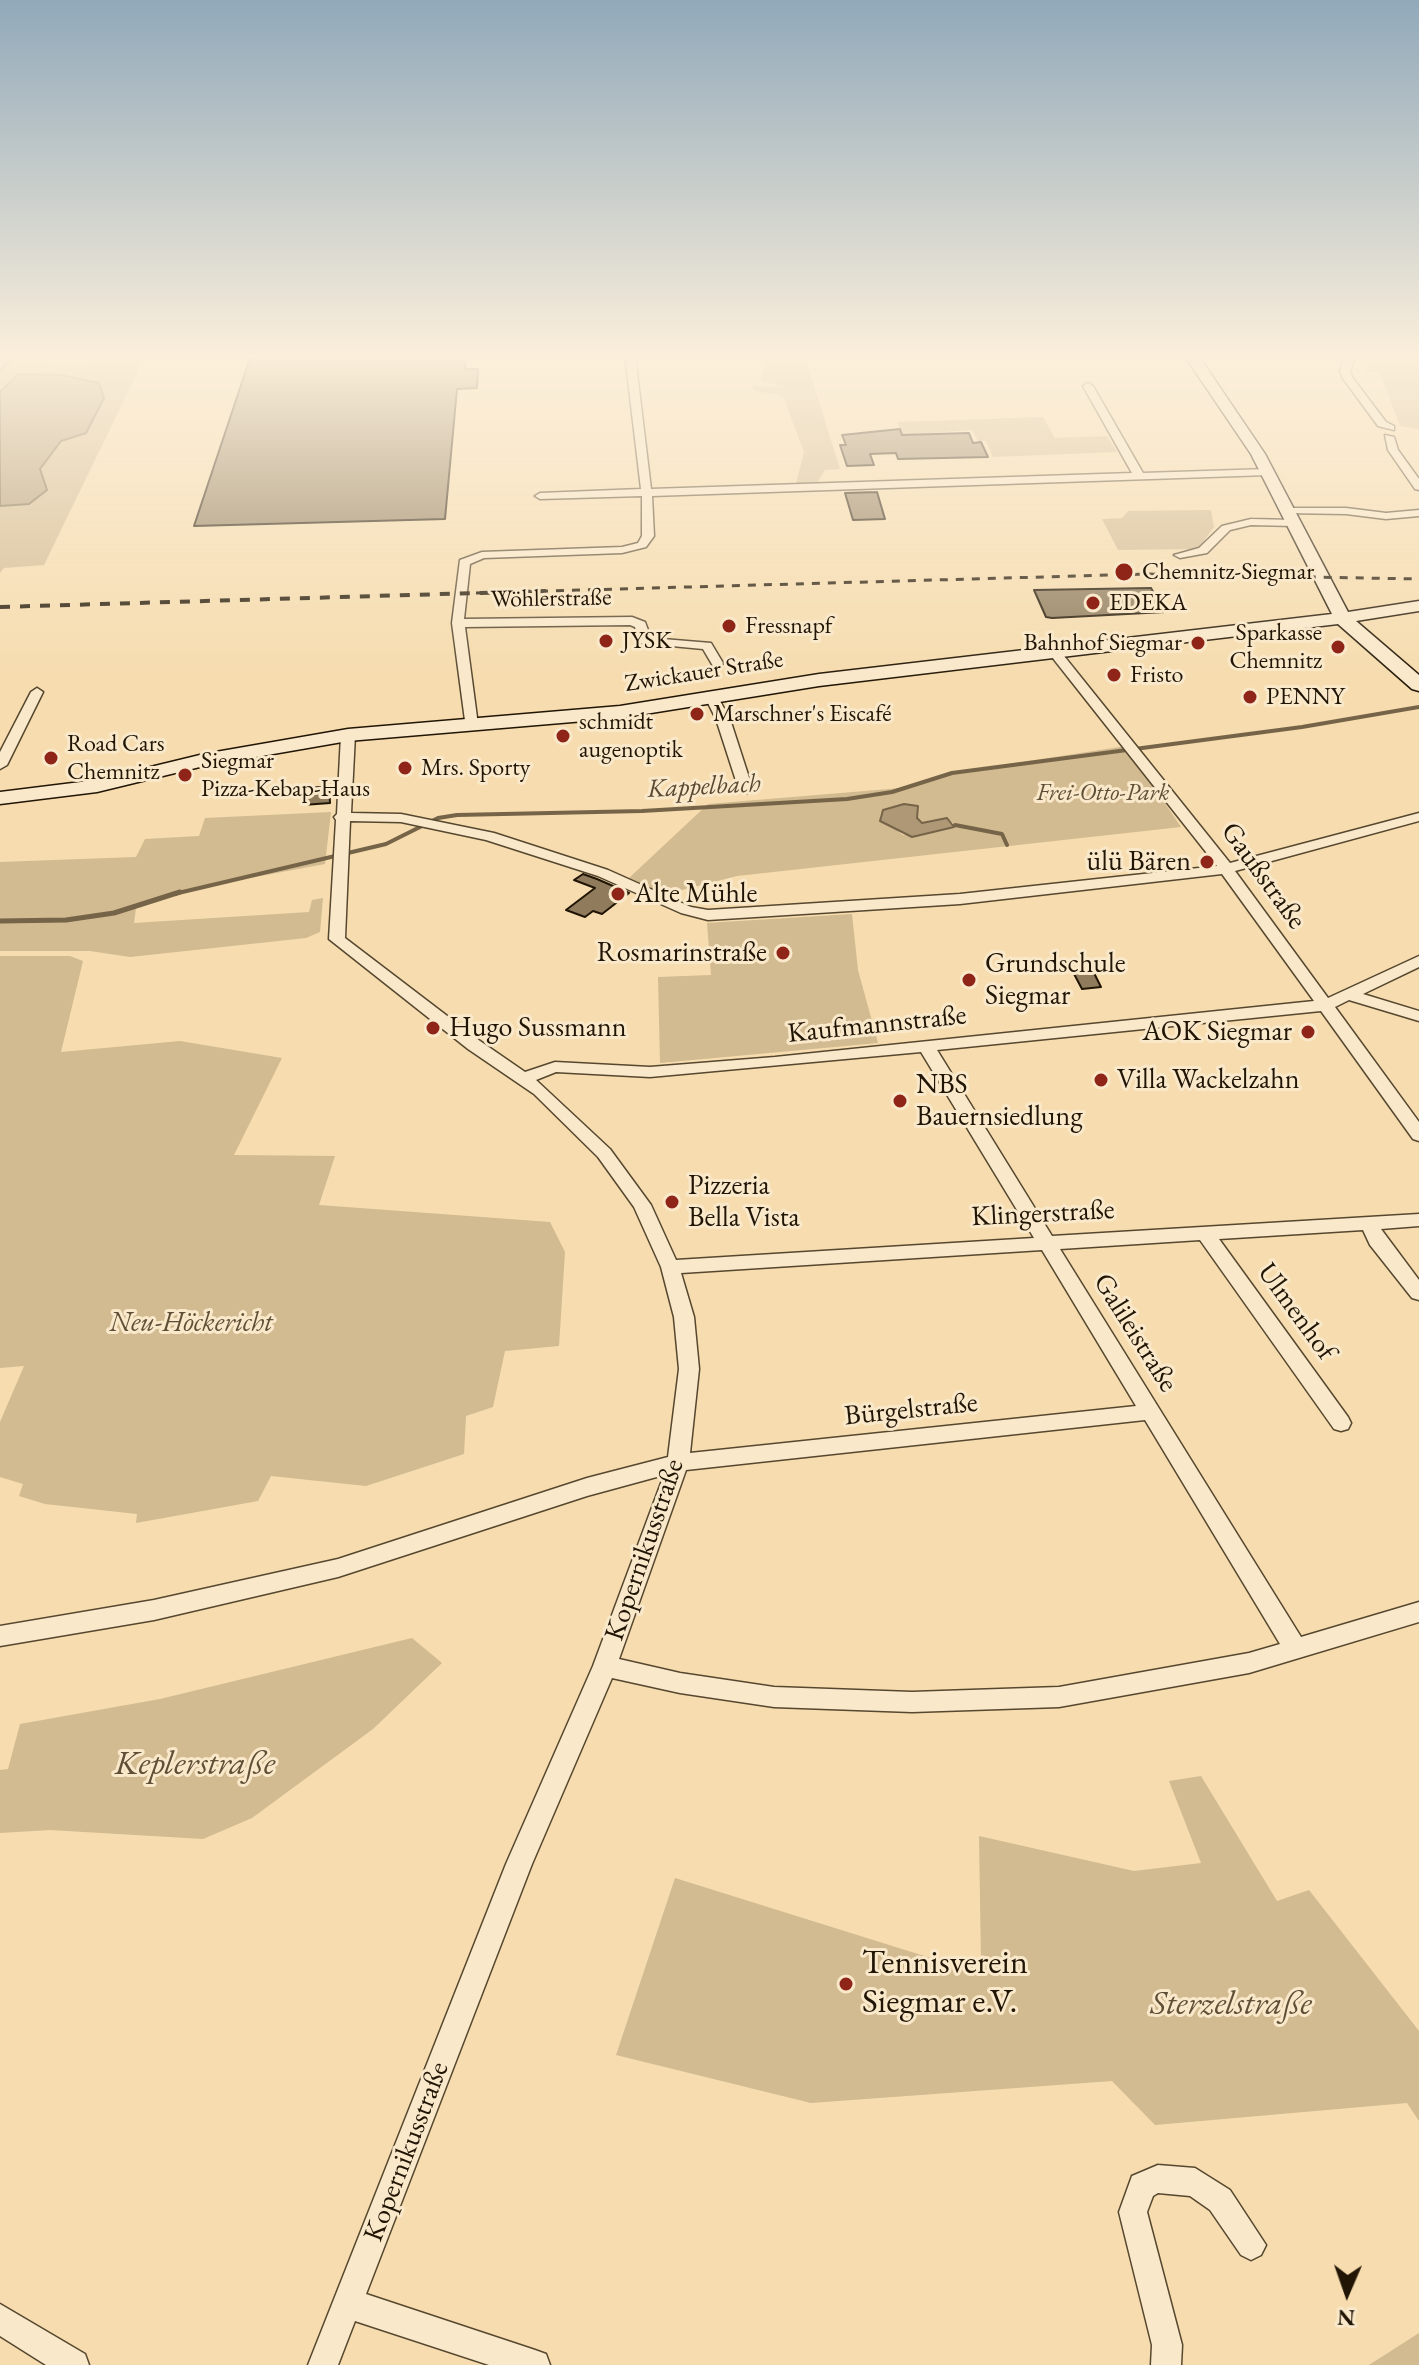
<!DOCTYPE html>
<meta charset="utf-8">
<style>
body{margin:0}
#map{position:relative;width:1419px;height:2365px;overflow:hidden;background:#f6dcae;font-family:"EB Garamond",serif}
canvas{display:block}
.north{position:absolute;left:1307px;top:2253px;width:80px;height:80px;-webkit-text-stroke:6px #f9e8ca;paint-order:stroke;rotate:182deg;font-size:22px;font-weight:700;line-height:32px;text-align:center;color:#211505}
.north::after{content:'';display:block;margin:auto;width:28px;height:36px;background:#211505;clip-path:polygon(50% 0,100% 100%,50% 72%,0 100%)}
</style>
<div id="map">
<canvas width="1419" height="2365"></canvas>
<div class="north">N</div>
</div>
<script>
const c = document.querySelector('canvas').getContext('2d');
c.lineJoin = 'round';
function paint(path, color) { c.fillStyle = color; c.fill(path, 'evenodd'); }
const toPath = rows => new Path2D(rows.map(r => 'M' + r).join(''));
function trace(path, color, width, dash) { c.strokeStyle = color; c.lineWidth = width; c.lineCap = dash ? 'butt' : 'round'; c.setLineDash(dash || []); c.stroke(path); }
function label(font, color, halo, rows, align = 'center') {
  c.font = font + ' "EB Garamond",serif'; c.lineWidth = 6; c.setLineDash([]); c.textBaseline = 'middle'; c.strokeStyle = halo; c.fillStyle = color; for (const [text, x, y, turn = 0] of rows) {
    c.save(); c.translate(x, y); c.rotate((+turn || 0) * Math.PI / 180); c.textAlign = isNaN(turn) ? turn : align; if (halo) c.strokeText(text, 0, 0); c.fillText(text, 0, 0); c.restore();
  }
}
paint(toPath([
 [0,355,50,355,46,363,143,361,44,565,4,568,0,573,0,506,29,504,47,489,40,469,61,441,86,433,99,383,61,375,19,374,0,392],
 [767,355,818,355,820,359,806,360,840,469,825,470,817,483,796,484,804,452,784,399,779,395,755,391,751,386,784,387,761,381],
 [1370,355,1402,355,1419,362,1419,429,1400,426,1380,372,1364,373],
 [1043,417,1055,438,1107,436,1117,452,993,457,986,441,978,441,972,430,902,435,897,422],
 [1211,510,1214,527,1198,549,1118,550,1102,519,1122,518,1128,511],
 [1126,746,1181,827,737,876,666,894,629,878,708,804,901,788,950,773],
 [901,805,922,823,947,818,955,825,920,836,903,835,880,818,881,813],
 [331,812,325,864,196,888,136,908,134,923,309,912,312,900,323,898,320,932,306,938,130,957,90,951,0,951,0,862,136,857,145,839,199,836,205,818],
 [852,914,858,970,878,1043,660,1063,658,977,711,975,707,923],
 [0,956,70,956,83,961,61,1052,180,1041,282,1058,234,1155,335,1156,319,1205,550,1222,565,1252,559,1346,505,1351,493,1407,466,1416,464,1454,366,1486,271,1476,258,1501,136,1523,137,1514,45,1504,19,1496,23,1484,0,1477,0,1422,24,1366,0,1368],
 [412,1638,442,1663,373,1729,252,1818,203,1839,50,1830,0,1833,0,1770,8,1769,20,1724,160,1699],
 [1201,1776,1277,1901,1309,1890,1419,2031,1419,2121,1407,2103,1155,2125,1112,2081,811,2103,616,2055,675,1878,950,1964,981,1962,979,1836,1134,1871,1201,1863,1169,1781],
 [1419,2333,1419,2365,1369,2365]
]), '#d2ba91');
const water = toPath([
 [19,374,61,375,99,383,104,398,86,433,61,441,40,469,47,490,29,504,0,506,0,392,19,374],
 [904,804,918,806,917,818,922,823,947,818,954,827,912,837,880,821,883,810,904,804]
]);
paint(water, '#ae9875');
trace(water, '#766448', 2);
trace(toPath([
 [0,371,15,355]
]), '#766448', 3);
trace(toPath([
 [955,825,1002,834,1007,845],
 [174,894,386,844,438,818,457,815,642,811,847,799,892,792,952,773,1302,727,1419,707]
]), '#766448', 4);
trace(toPath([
 [0,921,66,920,114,913,180,892]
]), '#766448', 5);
const building = toPath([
 [251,355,466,355,465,369,478,369,477,388,457,389,445,519,194,526,251,355],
 [900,429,902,435,969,433,973,443,981,442,988,457,898,459,896,453,870,454,874,465,847,466,840,445,846,445,842,435,900,429],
 [877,492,885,519,853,520,845,493,877,492],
 [1151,588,1165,612,1052,618,1046,617,1034,590,1151,588],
 [329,786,330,803,303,805,302,789,329,786],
 [583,874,597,879,629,893,602,914,593,911,585,917,566,910,595,888,574,880,583,874],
 [1093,971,1101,987,1082,989,1073,972,1093,971]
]);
paint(building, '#907c5d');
trace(building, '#211505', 2);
const street = toPath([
 [625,355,635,355,651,489,1132,473,1083,386,1088,383,1093,386,1143,473,1268,469,1273,472,1268,475,652,496,654,536,646,547,622,553,484,558,470,564,464,619,632,617,645,622,651,638,711,643,723,663,721,666,713,666,703,649,640,643,635,627,630,625,465,627,478,725,471,729,466,728,452,623,460,560,482,552,622,547,638,543,642,536,642,496,540,499,535,496,540,493,641,489,625,355],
 [1346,355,1356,355,1350,371,1352,377,1386,422,1394,426,1394,430,1378,426,1342,377,1340,371,1346,355],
 [1385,435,1394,437,1398,450,1419,479,1419,490,1415,489,1388,450,1385,435],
 [1289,508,1346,508,1386,513,1419,510,1419,516,1386,519,1346,514,1285,513,1284,511,1289,508],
 [1251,519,1294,520,1300,523,1294,526,1251,525,1230,530,1207,553,1180,558,1174,555,1199,548,1222,526,1251,519],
 [1056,650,1060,651,1230,863,1419,813,1419,821,1235,871,1328,998,1419,956,1419,967,1363,994,1419,1011,1419,1021,1349,1000,1335,1007,1419,1122,1419,1141,1413,1139,1321,1011,937,1050,1052,1236,1419,1214,1419,1226,1381,1229,1419,1280,1419,1300,1412,1298,1370,1245,1363,1230,1219,1239,1348,1417,1351,1423,1348,1429,1341,1431,1334,1429,1200,1240,1060,1249,1301,1637,1419,1602,1419,1622,1249,1673,1059,1707,912,1712,774,1707,680,1693,612,1678,532,1864,366,2294,535,2350,546,2354,550,2365,489,2365,355,2321,338,2365,308,2365,506,1864,593,1666,664,1475,587,1496,338,1577,154,1620,0,1646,0,1626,154,1600,338,1559,587,1478,668,1457,679,1369,674,1317,661,1267,634,1207,598,1157,534,1094,468,1049,329,939,336,820,334,817,337,814,341,735,348,731,355,735,351,813,401,814,494,833,608,870,691,907,708,910,960,894,1217,866,1052,657,1052,651,1056,650],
 [350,821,401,822,486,840,598,876,681,913,708,920,960,904,1222,874,1314,1001,775,1057,650,1067,555,1062,525,1072,480,1041,345,938,350,821],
 [921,1052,1034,1238,676,1260,651,1205,610,1149,536,1080,556,1072,650,1077,921,1052],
 [1042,1250,1136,1406,690,1453,699,1369,694,1317,681,1273,1042,1250],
 [1145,1420,1280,1644,1249,1653,1059,1687,912,1692,774,1687,680,1673,619,1659,686,1470,1145,1420],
 [37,688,43,692,7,765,0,769,0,752,31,692,37,688],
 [711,693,716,694,730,719,753,790,751,793,741,793,739,790,716,719,705,697,711,693],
 [1158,2165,1195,2168,1230,2190,1266,2245,1261,2255,1251,2260,1241,2255,1210,2210,1190,2196,1158,2193,1153,2196,1147,2212,1182,2345,1181,2365,1151,2365,1152,2345,1119,2212,1132,2176,1158,2165],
 [0,2304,85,2354,89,2365,46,2365,0,2336,0,2304]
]);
const secondary = toPath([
 [1184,355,1198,355,1265,454,1348,612,1419,601,1419,611,1356,621,1419,675,1419,691,1412,689,1338,624,819,686,620,718,348,741,204,766,97,792,0,804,0,792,97,780,204,754,348,729,620,706,819,674,1332,614,1251,454,1184,355]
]);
trace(street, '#56472f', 3);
trace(secondary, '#211505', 3);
paint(street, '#f9e8ca');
paint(secondary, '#f9e8ca');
trace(toPath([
 [476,593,1147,574,1419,579]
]), '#211505', 3, [8, 8]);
trace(toPath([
 [0,607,546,591]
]), '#211505', 4, [10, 10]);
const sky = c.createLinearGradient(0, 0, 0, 686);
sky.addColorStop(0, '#91a9ba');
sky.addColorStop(0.52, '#fbefdb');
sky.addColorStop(1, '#fbefdb00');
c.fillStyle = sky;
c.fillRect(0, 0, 1419, 686);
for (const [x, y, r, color] of [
 [1124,572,10,"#8f2418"],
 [1093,603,8,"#8f2418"],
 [729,626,8,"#8f2418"],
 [606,641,8,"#8f2418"],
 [1198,643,8,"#8f2418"],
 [1338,647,8,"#8f2418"],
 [1114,675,8,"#8f2418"],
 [1250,697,8,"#8f2418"],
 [697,714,8,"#8f2418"],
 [563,736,8,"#8f2418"],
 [51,758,8,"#8f2418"],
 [405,768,8,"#8f2418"],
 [185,775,8,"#8f2418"],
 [1207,862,8,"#8f2418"],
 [618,894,8,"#8f2418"],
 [783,953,8,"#8f2418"],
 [969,980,8,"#8f2418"],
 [433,1028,8,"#8f2418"],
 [1308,1032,8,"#8f2418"],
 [1101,1080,8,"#8f2418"],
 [900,1101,8,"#8f2418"],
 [672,1202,8,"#8f2418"],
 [846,1984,8,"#8f2418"]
]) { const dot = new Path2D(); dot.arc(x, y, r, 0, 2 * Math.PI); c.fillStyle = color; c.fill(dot); trace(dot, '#f9e8ca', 3); }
label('24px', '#211505', '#f9e8ca', [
 ["Chemnitz-Siegmar",1142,572],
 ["EDEKA",1109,603],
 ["Fressnapf",745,626],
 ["Sparkasse",1322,633,"right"],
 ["Chemnitz",1322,661,"right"],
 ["JYSK",622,641],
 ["Bahnhof Siegmar",1182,643,"right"],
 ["Fristo",1130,675],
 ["PENNY",1266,697],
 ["Marschner's Eiscafé",713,714],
 ["schmidt",579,722],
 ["augenoptik",579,750],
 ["Road Cars",67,744],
 ["Chemnitz",67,772],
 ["Siegmar",201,761],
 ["Pizza-Kebap-Haus",201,789],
 ["Mrs. Sporty",421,768]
], 'left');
label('24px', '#211505', '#f9e8ca', [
 ["Wöhlerstraße",551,599,-1],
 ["Zwickauer Straße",704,672,-9]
]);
label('italic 24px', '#5f4f36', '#f9e8ca', [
 ["Frei-Otto-Park",1103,793]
]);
label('italic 26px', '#594932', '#f9e8ca', [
 ["Kappelbach",704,787,-3]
]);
label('28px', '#211505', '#f9e8ca', [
 ["ülü Bären",1191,862,"right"],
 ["Alte Mühle",634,894],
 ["Rosmarinstraße",767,953,"right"],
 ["Grundschule",985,964],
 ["Siegmar",985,996],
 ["Hugo Sussmann",449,1028],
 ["AOK Siegmar",1292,1032,"right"],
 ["Villa Wackelzahn",1117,1080],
 ["NBS",916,1085],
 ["Bauernsiedlung",916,1117],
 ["Pizzeria",688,1186],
 ["Bella Vista",688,1218]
], 'left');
label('28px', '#211505', '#f9e8ca', [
 ["Gaußstraße",1263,876,54],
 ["Kaufmannstraße",877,1025,-6],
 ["Klingerstraße",1043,1214,-3],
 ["Ulmenhof",1296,1312,54],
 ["Galileistraße",1135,1333,58],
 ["Bürgelstraße",911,1410,-6],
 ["Kopernikusstraße",645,1550,-71],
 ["Kopernikusstraße",407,2152,-69]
]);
label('italic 28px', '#5f4f36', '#f9e8ca', [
 ["Neu-Höckericht",191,1323]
]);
label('italic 34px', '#5f4f36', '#f9e8ca', [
 ["Keplerstraße",195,1765],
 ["Sterzelstraße",1231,2005]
]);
label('34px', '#211505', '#f9e8ca', [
 ["Tennisverein",862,1964],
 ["Siegmar e.V.",862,2003]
], 'left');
</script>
